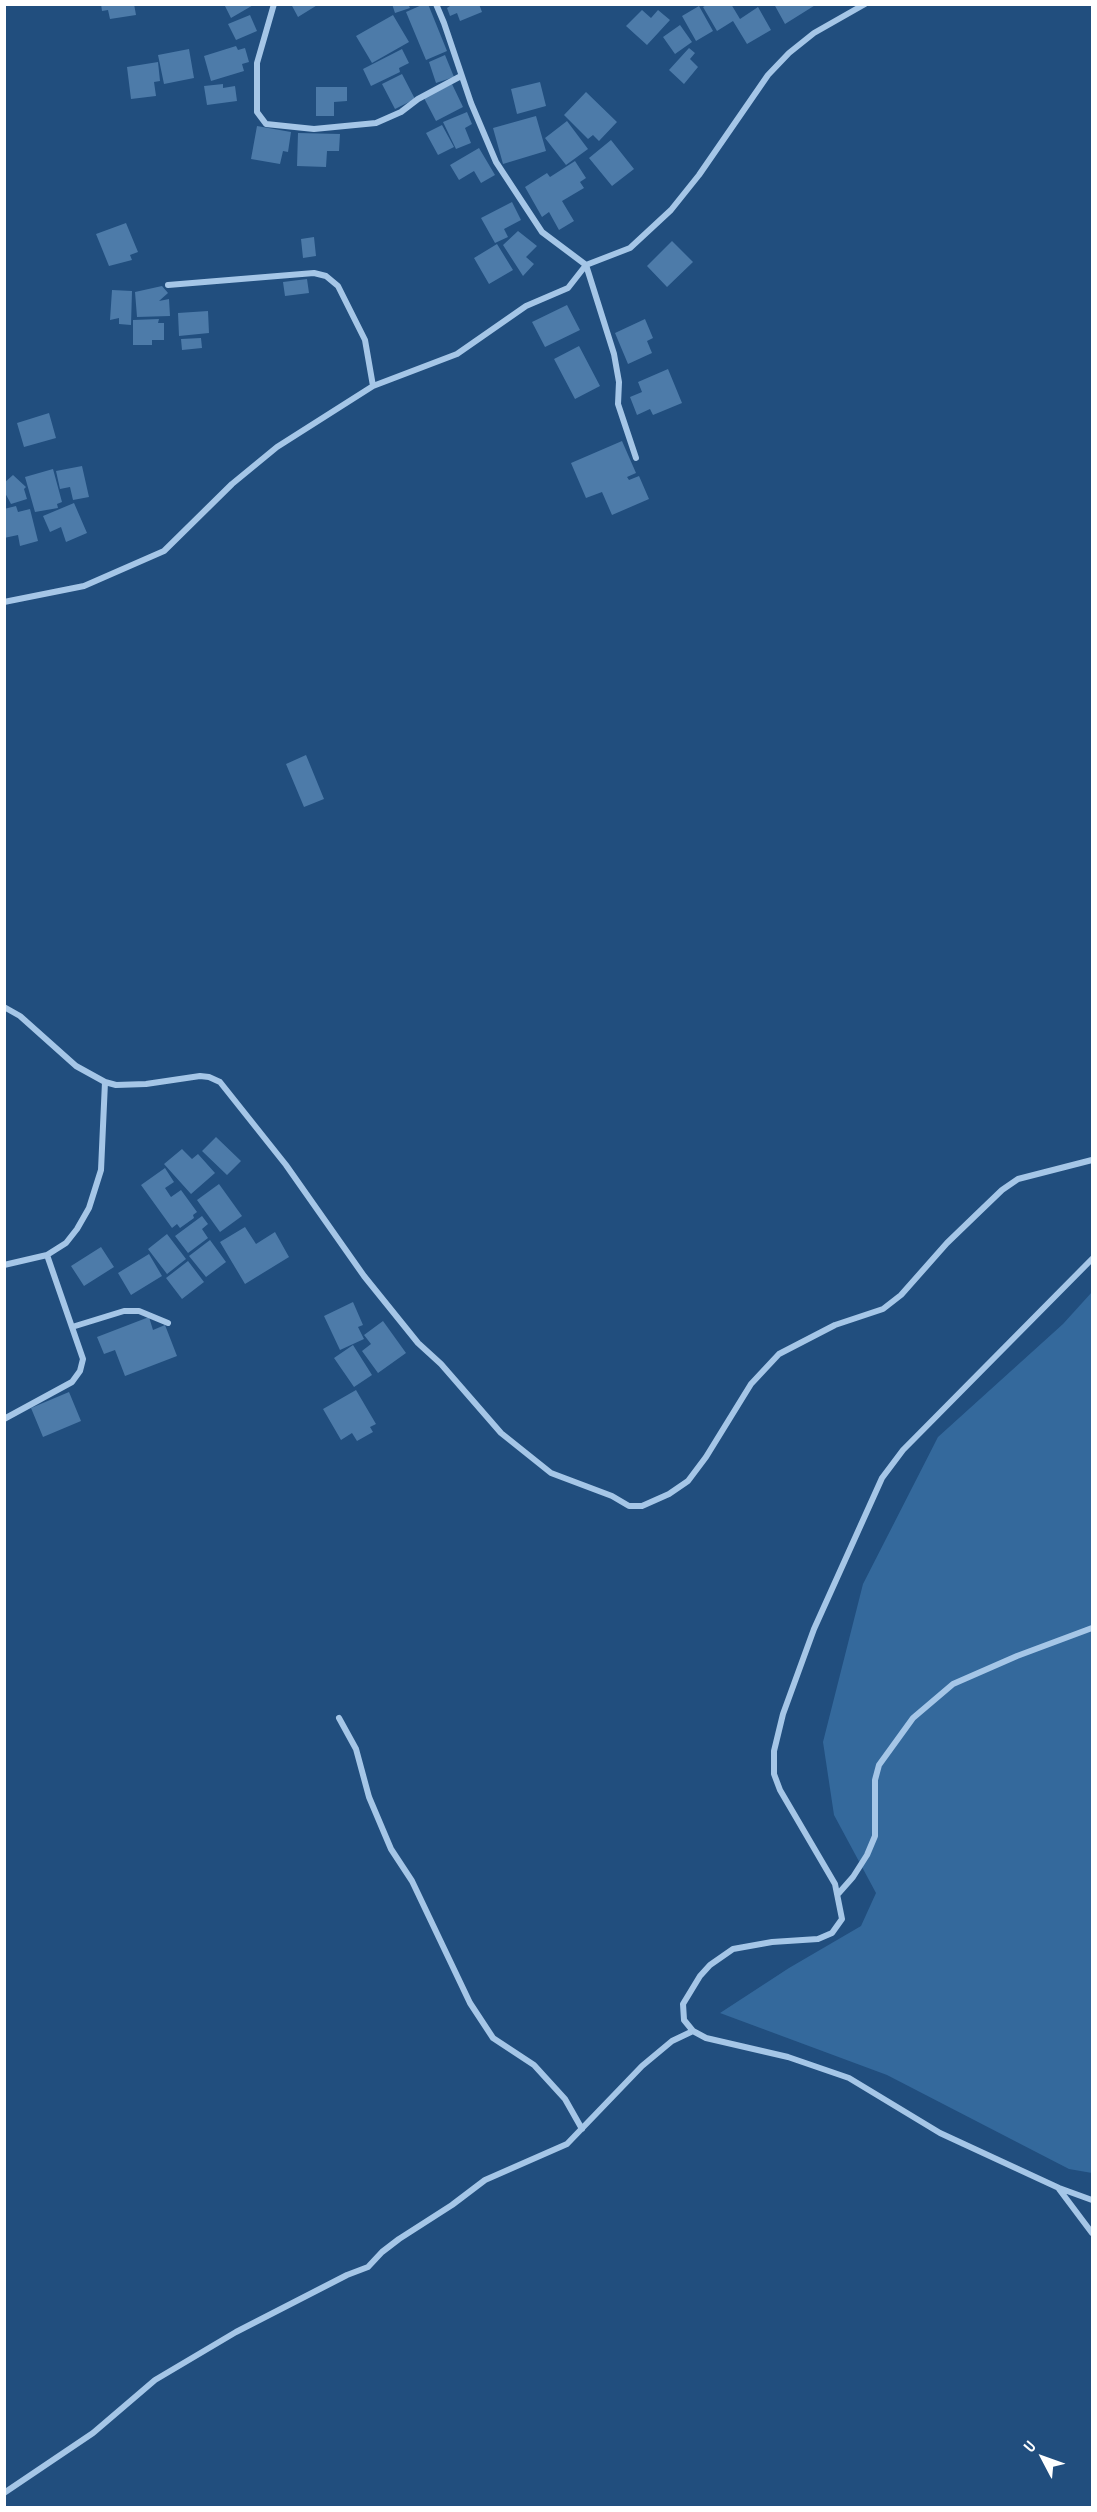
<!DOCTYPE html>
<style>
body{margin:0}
#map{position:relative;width:1097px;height:2512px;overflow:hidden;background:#214e7e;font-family:"PT Sans Narrow",sans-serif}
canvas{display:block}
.frame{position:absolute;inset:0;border:6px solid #fff;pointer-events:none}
.north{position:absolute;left:1013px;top:2428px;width:60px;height:60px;-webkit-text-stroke:4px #214e7e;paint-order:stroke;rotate:311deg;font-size:16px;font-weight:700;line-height:24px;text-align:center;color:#fff}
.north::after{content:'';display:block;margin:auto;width:21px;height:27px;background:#fff;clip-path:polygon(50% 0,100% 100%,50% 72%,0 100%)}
</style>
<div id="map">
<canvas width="1097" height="2512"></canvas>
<div class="frame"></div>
<div class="north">U</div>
</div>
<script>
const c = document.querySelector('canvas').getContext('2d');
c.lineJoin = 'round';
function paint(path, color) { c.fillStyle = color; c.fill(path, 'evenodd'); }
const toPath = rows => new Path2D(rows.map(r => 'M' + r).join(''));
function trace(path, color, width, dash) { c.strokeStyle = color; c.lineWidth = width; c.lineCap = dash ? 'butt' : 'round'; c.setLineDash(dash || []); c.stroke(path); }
paint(toPath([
 [1092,1292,1092,2173,1069,2169,887,2075,720,2013,789,1968,861,1926,876,1893,834,1815,823,1742,863,1584,938,1437,1063,1324]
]), '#34699c');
paint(toPath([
 [101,4,134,4,136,15,110,19,108,10,102,11],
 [224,4,255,4,231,18],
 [291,4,319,4,298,17],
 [392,4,408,4,410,8,395,13],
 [424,4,428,4,447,51,426,60,406,12],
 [453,4,479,4,482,12,460,21,457,13,450,16,447,8],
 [708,4,731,4,740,19,758,7,771,30,747,44,733,21,717,31,703,7],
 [774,4,817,4,785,24],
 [699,6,713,31,696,41,682,16],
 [642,10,651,18,658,10,670,20,647,45,626,26],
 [250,15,257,31,236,40,228,24],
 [393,15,409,42,372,63,356,36],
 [680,25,692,42,675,54,663,37],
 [236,46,238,50,245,48,249,62,242,64,244,71,211,81,204,56],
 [689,48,695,53,690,59,698,67,684,84,669,70],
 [189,49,194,78,164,84,158,55],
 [402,49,409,63,399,68,400,72,371,86,363,69],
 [445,55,454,77,436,83,429,62],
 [158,62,160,81,154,82,156,96,131,99,127,67],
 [402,74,415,99,395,109,382,84],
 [540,82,546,106,517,114,511,89],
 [223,84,223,88,235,86,237,101,207,105,204,86],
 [452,84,463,107,436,121,424,98],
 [316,87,347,87,347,101,334,102,334,116,316,116],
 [586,92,617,122,599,141,593,135,588,139,564,115],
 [467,112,472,124,465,128,471,143,456,149,443,122],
 [536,116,546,151,503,164,493,128],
 [567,121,588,149,566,165,545,138],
 [442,125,454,147,438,155,426,133],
 [257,126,291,132,288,152,283,151,280,164,251,159],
 [298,133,340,134,339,151,327,151,326,167,297,166],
 [611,140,634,169,612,186,589,158],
 [479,148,495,175,481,183,474,171,459,180,450,165],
 [575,161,586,178,580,182,584,188,562,201,574,221,559,230,549,212,542,217,525,187,547,173,550,177],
 [512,202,521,220,504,229,508,237,495,243,481,218],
 [126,223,138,252,130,255,132,260,109,266,96,234],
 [518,231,537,246,526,257,534,264,523,276,503,245],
 [314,237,316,256,303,258,301,239],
 [672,241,693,262,667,287,647,266],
 [497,244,513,270,489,284,474,258],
 [307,279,309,293,285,296,283,282],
 [162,286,168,293,159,301,169,299,170,316,137,317,135,292],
 [112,290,132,291,131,325,119,324,119,318,110,320],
 [567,305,580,330,545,347,532,322],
 [208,311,209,333,179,336,178,313],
 [159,319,158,323,164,323,164,340,152,340,152,345,133,345,133,320],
 [645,319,653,338,647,341,652,353,628,364,615,333],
 [201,338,202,348,182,350,181,339],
 [579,346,600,386,575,399,554,359],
 [668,369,682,403,653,415,650,409,637,415,630,397,642,392,638,382],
 [49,413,56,438,24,447,17,423],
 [622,441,636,473,627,477,629,480,639,476,649,499,612,515,602,492,586,498,571,463],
 [82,466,89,497,73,500,70,487,60,489,56,471],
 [53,469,62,502,57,504,58,508,35,512,25,477],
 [13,475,26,487,24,489,27,499,11,504,4,491,4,483],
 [74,503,87,533,66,542,61,527,50,532,43,516],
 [16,506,18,512,30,509,38,541,20,546,18,535,4,538,4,509],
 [306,755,324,799,304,807,286,764],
 [216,1137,241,1161,227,1175,202,1151],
 [182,1149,192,1159,198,1154,215,1173,191,1194,164,1164],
 [165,1168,174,1182,165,1188,171,1197,181,1190,197,1212,193,1215,194,1218,180,1228,177,1224,172,1228,141,1185],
 [219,1184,242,1216,220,1232,197,1200],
 [202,1216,208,1224,202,1229,208,1238,188,1253,175,1236],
 [245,1227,256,1244,275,1232,289,1257,245,1284,220,1242],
 [167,1234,186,1259,167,1274,148,1249],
 [210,1240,226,1262,206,1277,189,1256],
 [101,1247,114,1267,84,1286,71,1266],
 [149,1254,162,1276,131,1295,118,1273],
 [188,1261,204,1282,182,1299,166,1278],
 [353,1302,363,1325,358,1327,364,1339,340,1350,324,1316],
 [149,1317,153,1330,165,1325,177,1356,125,1376,115,1350,104,1354,97,1337],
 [383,1321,406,1353,378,1373,362,1351,371,1344,364,1335],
 [353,1345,372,1375,354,1387,334,1358],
 [356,1390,376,1424,370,1427,373,1432,357,1441,352,1433,341,1440,323,1409],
 [69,1392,81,1421,43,1437,31,1408]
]), '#4d7ba9');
trace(toPath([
 [274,4,257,63,257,112,266,124,314,129,376,123,401,112,418,99,461,76],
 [436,4,444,23,471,103,496,162,542,232,586,265,614,354,619,382,618,404,636,458],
 [168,285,314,273,326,276,338,286,365,340,373,386],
 [4,602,84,586,164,551,232,484,277,447,373,386,457,354,526,306,568,288,586,265,630,248,671,210,699,175,768,75,789,53,814,33,865,4],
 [4,1007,20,1016,76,1066,105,1082,116,1085,146,1084,200,1076,209,1077,220,1082,286,1165,364,1276,418,1343,441,1364,501,1433,551,1473,612,1496,629,1506,642,1506,669,1494,688,1481,706,1457,751,1384,779,1354,835,1325,883,1309,901,1295,947,1243,976,1215,1002,1190,1018,1179,1092,1160],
 [1092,1259,903,1450,882,1478,814,1629,783,1714,774,1751,774,1774,780,1790,835,1884,842,1919,832,1933,818,1939,772,1942,733,1949,710,1965,700,1976,683,2004,684,2020,693,2031,706,2038,788,2057,849,2078,940,2133,1059,2188,1092,2200],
 [4,1265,47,1255,66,1243,77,1229,89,1208,101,1170,105,1082],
 [72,1327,124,1311,139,1311,168,1323],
 [4,1419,72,1382,80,1371,83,1359,47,1255],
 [339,1718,356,1749,369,1797,391,1849,412,1881,470,2003,493,2038,534,2065,565,2099,582,2129],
 [838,1894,853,1877,867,1855,875,1836,875,1780,879,1765,913,1718,953,1684,1017,1656,1092,1628],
 [1059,2189,1092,2233],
 [4,2493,93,2433,155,2380,236,2332,347,2275,368,2267,382,2252,399,2239,452,2205,485,2180,567,2144,642,2066,672,2041,693,2031]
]), '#a5c6e7', 6);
</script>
